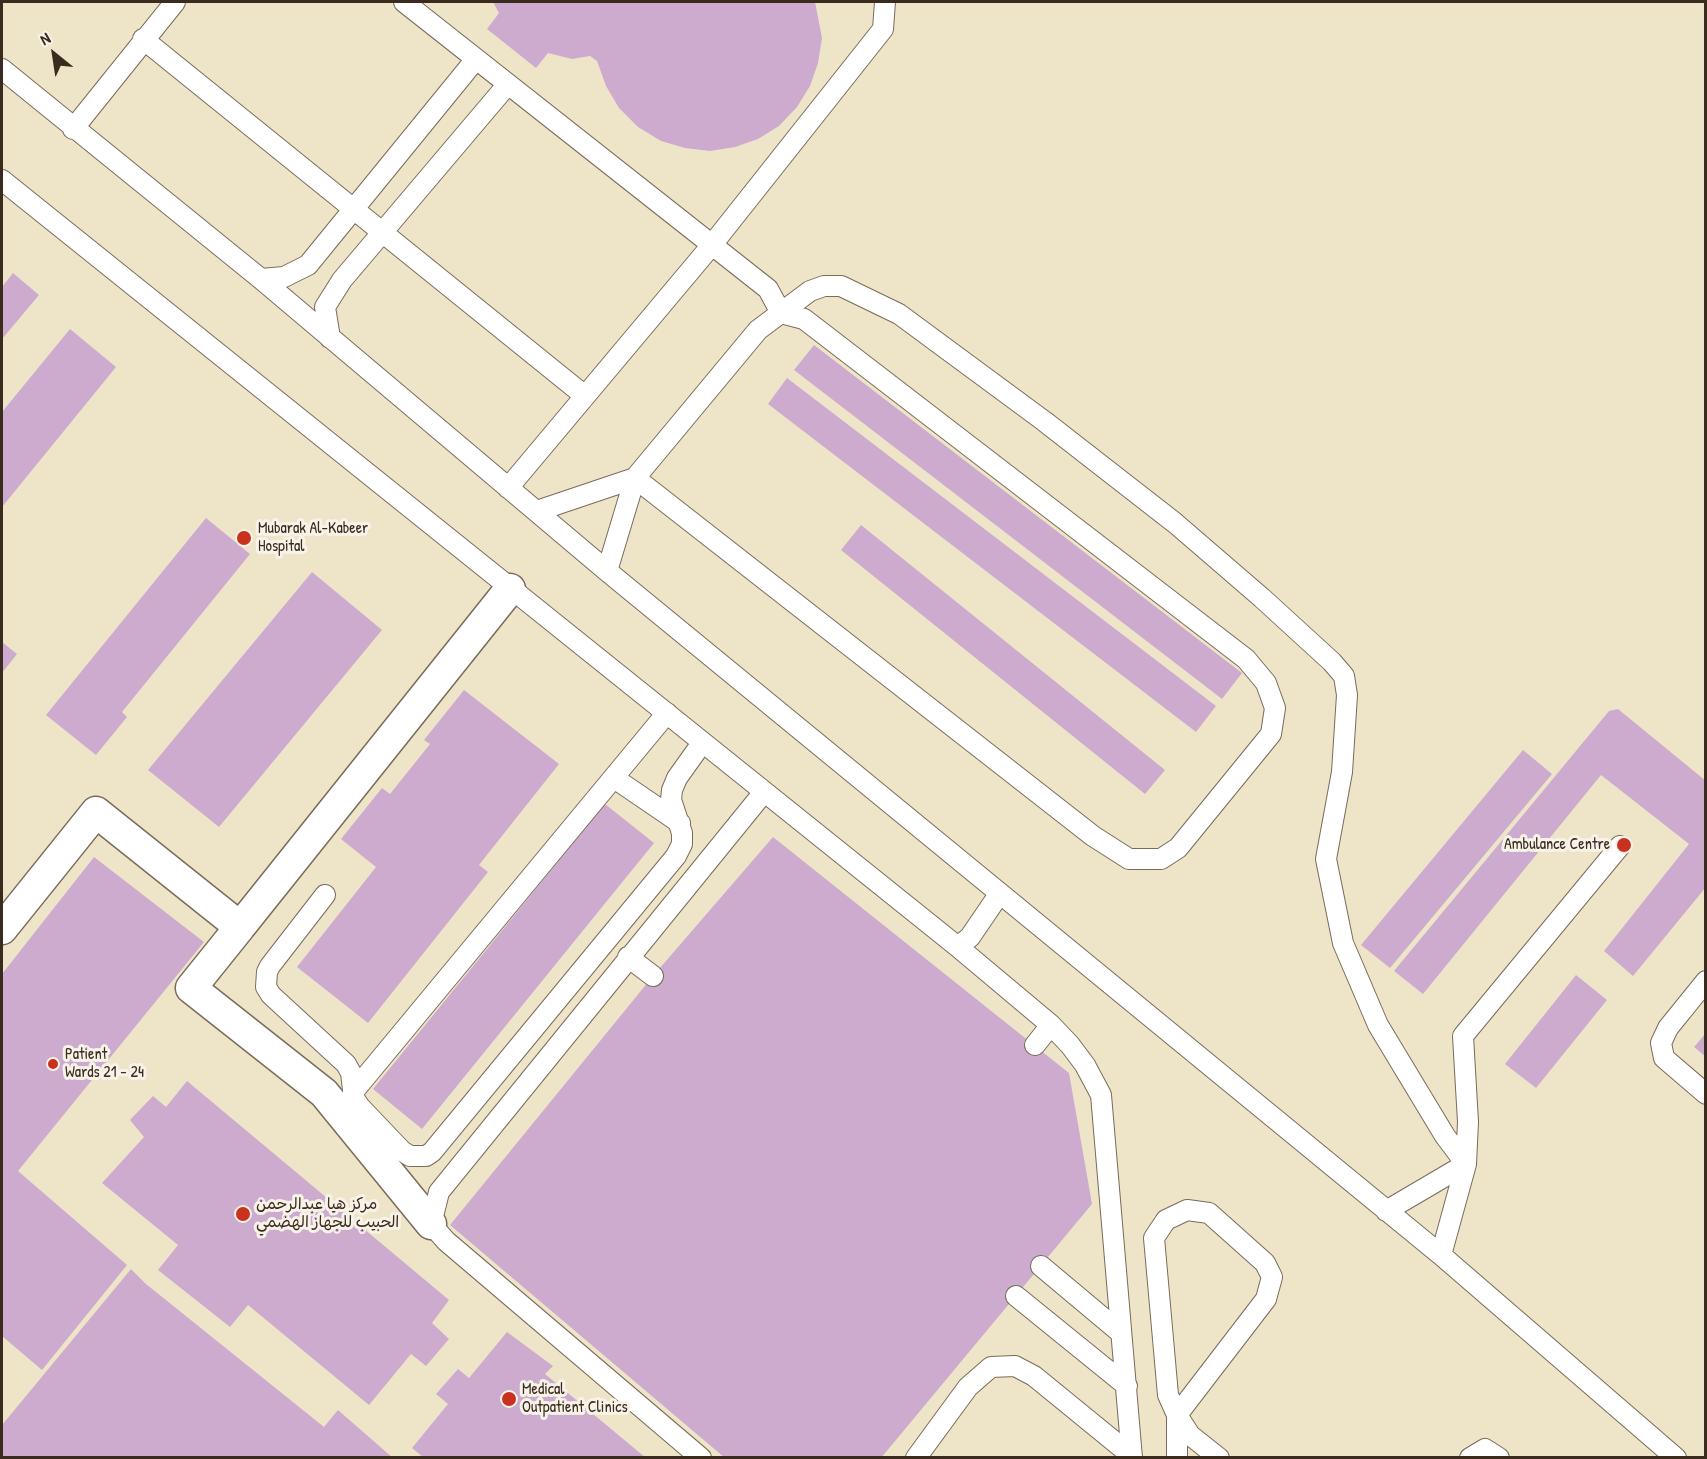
<!DOCTYPE html>
<meta charset="utf-8">
<style>
body{margin:0}
#map{position:relative;width:1707px;height:1459px;overflow:hidden;background:#eee5c9;font-family:"Patrick Hand",sans-serif}
canvas{display:block}
.frame{position:absolute;inset:0;border:3px solid #3b2a1e;pointer-events:none}
.north{position:absolute;left:24px;top:24px;width:60px;height:60px;-webkit-text-stroke:4px #f7f3e8;paint-order:stroke;rotate:330deg;font-size:16px;font-weight:700;line-height:24px;text-align:center;color:#3b2a1e}
.north::after{content:'';display:block;margin:auto;width:21px;height:27px;background:#3b2a1e;clip-path:polygon(50% 0,100% 100%,50% 72%,0 100%)}
</style>
<div id="map">
<canvas width="1707" height="1459"></canvas>
<div class="frame"></div>
<div class="north">N</div>
</div>
<script>
const c = document.querySelector('canvas').getContext('2d');
c.lineJoin = 'round';
function paint(path, color) { c.fillStyle = color; c.fill(path, 'evenodd'); }
const toPath = rows => new Path2D(rows.map(r => 'M' + r).join(''));
function trace(path, color, width, dash) { c.strokeStyle = color; c.lineWidth = width; c.lineCap = dash ? 'butt' : 'round'; c.setLineDash(dash || []); c.stroke(path); }
function label(font, color, halo, rows, align = 'center') {
  c.font = font + ' "Patrick Hand","Playpen Sans Arabic",sans-serif'; c.lineWidth = 6; c.setLineDash([]); c.textBaseline = 'middle'; c.strokeStyle = halo; c.fillStyle = color; for (const [text, x, y, turn = 0] of rows) {
    c.save(); c.translate(x, y); c.rotate((+turn || 0) * Math.PI / 180); c.textAlign = isNaN(turn) ? turn : align; if (halo) c.strokeText(text, 0, 0); c.fillText(text, 0, 0); c.restore();
  }
}
paint(toPath([
 [493,2,815,2,822,38,818,63,810,86,797,107,779,126,758,139,735,147,710,151,685,148,661,141,638,127,619,108,606,86,597,61,590,56,572,59,548,53,536,68,487,29,499,13],
 [13,273,39,295,2,339,2,287],
 [70,329,116,367,2,507,2,412],
 [814,345,1242,673,1222,699,794,370],
 [787,378,1216,706,1196,732,768,404],
 [206,518,250,554,122,712,127,717,96,755,46,715],
 [861,525,1165,770,1145,794,841,550],
 [312,572,382,630,219,827,148,770],
 [2,642,17,654,2,673],
 [464,690,559,764,479,865,488,872,368,1023,297,967,376,867,341,839,382,788,390,794,430,744,424,740],
 [1618,709,1706,781,1706,887,1633,976,1604,951,1689,844,1601,775,1423,994,1394,971,1609,711],
 [1523,750,1552,774,1390,968,1361,945],
 [605,804,654,843,422,1129,373,1089],
 [773,837,1069,1073,1092,1204,881,1458,725,1458,450,1225,653,976],
 [94,857,204,942,18,1171,127,1265,42,1370,2,1336,2,974],
 [1576,975,1607,1000,1536,1088,1505,1064],
 [1706,1033,1706,1057,1694,1047],
 [187,1081,449,1300,432,1323,449,1339,426,1366,411,1354,369,1405,248,1305,230,1327,158,1270,178,1245,102,1183,144,1137,130,1120,153,1096,166,1107],
 [131,1269,146,1284,324,1427,338,1410,393,1458,2,1458,2,1425],
 [507,1332,553,1366,545,1374,646,1458,424,1458,412,1448,448,1404,436,1394,458,1369,469,1378]
]), '#cdabce');
const service = toPath([
 [404,2,768,289,781,313,804,319,1246,659,1266,683,1275,708,1271,734,1178,848,1161,859,1129,859,1093,836,635,478],
 [143,39,585,396],
 [2,69,261,279,607,571,1441,1255,1676,1458],
 [73,129,175,2],
 [2,180,958,947,1051,1025,1070,1045,1085,1065,1101,1095,1132,1458],
 [261,279,284,277,308,265,476,59],
 [330,338,325,307,342,280,508,84],
 [508,488,711,246,883,29,885,2],
 [537,511,635,478],
 [607,571,635,478,758,330,810,291,824,286,841,286,899,314,1044,421,1175,523,1262,598,1332,662,1344,676,1347,695,1342,772,1326,859,1343,943,1378,1025,1445,1136,1466,1164],
 [614,778,680,823],
 [325,895,270,966,267,972,266,987,271,995,346,1064,351,1073,354,1098,360,1107,402,1151,410,1156,426,1156,432,1152,676,856,682,844,682,833,671,800,672,790,677,778,702,743],
 [958,947,970,937,1000,893],
 [628,957,653,976],
 [1706,981,1668,1028,1661,1043,1664,1058,1706,1094],
 [1035,1045,1051,1025],
 [353,1092,667,713],
 [1386,1211,1466,1164],
 [1441,1255,1466,1164,1468,1122,1463,1036,1620,846],
 [1041,1266,1121,1333],
 [1016,1296,1127,1386],
 [701,1458,446,1241,431,1224,439,1192,764,792],
 [916,1458,968,1387,991,1367,1015,1366,1034,1376,1132,1456],
 [1177,1458,1177,1415,1266,1299,1272,1277,1265,1263,1209,1213,1187,1210,1166,1220,1154,1238,1168,1395,1177,1415,1190,1435,1219,1458],
 [1470,1458,1485,1449,1499,1458]
]);
const pedestrian = toPath([
 [240,927,510,589],
 [2,929,96,812,240,927,191,988,324,1093,431,1224]
]);
trace(service, '#7a6b5a', 22);
trace(pedestrian, '#7a6b5a', 33);
trace(service, '#fff', 20);
trace(pedestrian, '#fff', 30);
for (const [x, y, r, color] of [
 [244,538,8,"#c8321e"],
 [1624,845,8,"#c8321e"],
 [53,1064,6,"#c8321e"],
 [243,1214,8,"#c8321e"],
 [509,1399,8,"#c8321e"]
]) { const dot = new Path2D(); dot.arc(x, y, r, 0, 2 * Math.PI); c.fillStyle = color; c.fill(dot); trace(dot, '#f7f3e8', 2); }
label('16px', '#3b2a1e', '#f7f3e8', [
 ["Mubarak Al-Kabeer",258,529],
 ["Hospital",258,547],
 ["Ambulance Centre",1610,845,"right"],
 ["Patient",65,1055],
 ["Wards 21 - 24",65,1073],
 ["مركز هيا عبدالرحمن",256,1205],
 ["الحبيب للجهاز الهضمي",256,1223],
 ["Medical",522,1390],
 ["Outpatient Clinics",522,1408]
], 'left');
</script>
